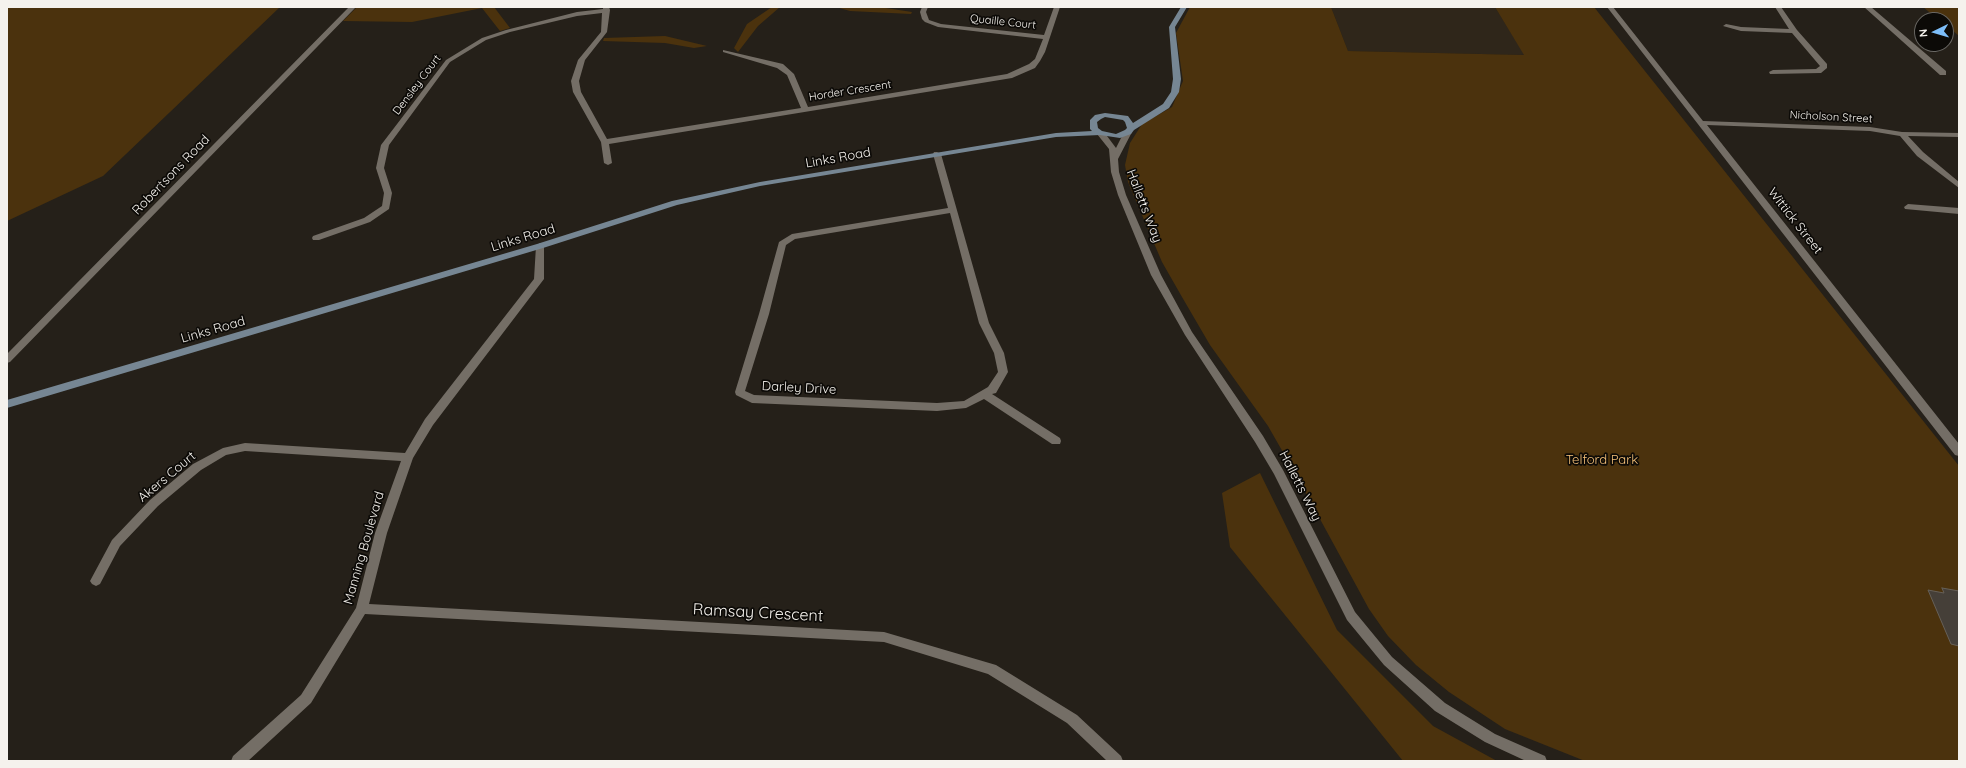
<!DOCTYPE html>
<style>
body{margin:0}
#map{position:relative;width:1966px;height:768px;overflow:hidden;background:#252019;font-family:Quicksand,sans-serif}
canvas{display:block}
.frame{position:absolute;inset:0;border:8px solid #f5f2ed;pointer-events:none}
.north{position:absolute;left:1914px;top:12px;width:40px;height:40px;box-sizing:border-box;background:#0c0a07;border:1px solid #696763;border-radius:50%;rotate:265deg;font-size:11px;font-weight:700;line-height:16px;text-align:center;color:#f5f2ed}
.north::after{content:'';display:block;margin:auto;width:14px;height:18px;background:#7dbef9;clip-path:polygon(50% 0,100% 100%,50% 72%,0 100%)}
</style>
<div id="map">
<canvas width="1966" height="768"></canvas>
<div class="frame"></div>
<div class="north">N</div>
</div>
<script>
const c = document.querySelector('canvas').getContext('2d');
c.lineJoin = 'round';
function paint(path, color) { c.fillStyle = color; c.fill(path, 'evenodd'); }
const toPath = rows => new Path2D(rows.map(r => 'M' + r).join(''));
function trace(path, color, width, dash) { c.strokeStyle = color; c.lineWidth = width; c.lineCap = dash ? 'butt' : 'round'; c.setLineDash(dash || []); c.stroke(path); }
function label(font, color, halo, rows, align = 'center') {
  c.font = font + ' Quicksand,sans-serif'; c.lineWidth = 3.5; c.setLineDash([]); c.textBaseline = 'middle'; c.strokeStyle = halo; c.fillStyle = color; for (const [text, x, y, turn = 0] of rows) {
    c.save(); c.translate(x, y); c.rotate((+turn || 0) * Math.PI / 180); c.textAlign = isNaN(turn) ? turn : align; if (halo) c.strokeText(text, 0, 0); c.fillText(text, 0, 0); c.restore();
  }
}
paint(toPath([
 [1331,7,1495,7,1525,55,1348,51]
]), '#2f261a');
paint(toPath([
 [7,7,280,7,103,176,7,221],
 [357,7,494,7,510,28,500,31,482,8,412,22,343,21],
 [772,7,780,7,758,26,738,52,734,48,747,24],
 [836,7,879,7,912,12,911,14,850,11],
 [1190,7,1331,7,1348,51,1524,55,1495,7,1594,7,1959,466,1959,761,1585,761,1505,729,1449,692,1416,665,1388,636,1369,609,1296,475,1268,426,1210,345,1182,297,1162,262,1128,182,1125,165,1130,143,1137,132,1142,124,1172,107,1183,81,1176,33],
 [1923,7,1959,7,1959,36,1946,25,1946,20,1939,20],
 [665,36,707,46,694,48,665,43,603,41,604,38],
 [1260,473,1337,630,1433,726,1497,761,1403,761,1230,547,1222,493]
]), '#4b320d');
const building = toPath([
 [1942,588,1959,591,1959,646,1951,644,1928,590,1944,593,1942,588]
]);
paint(building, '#453f38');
trace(building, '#666058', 1);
paint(toPath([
 [349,7,356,7,10,362,7,363,7,354,349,7],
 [603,7,609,7,610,10,607,32,585,60,579,81,581,92,607,139,801,108,787,75,777,68,723,52,723,50,783,64,794,74,808,107,1007,74,1029,64,1035,59,1043,39,938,27,925,22,922,19,920,12,922,7,928,7,926,12,929,20,941,24,1044,35,1054,7,1060,7,1045,52,1040,61,1035,68,1012,78,609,144,612,163,608,165,604,163,601,142,573,92,571,81,578,60,601,32,602,13,577,16,510,32,486,40,450,62,389,145,384,168,392,193,389,209,370,222,319,240,313,240,312,238,313,236,364,218,382,206,384,193,376,168,381,145,446,60,482,38,506,30,577,12,603,9,603,7],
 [1607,7,1613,7,1703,121,1870,127,1902,132,1959,133,1959,137,1908,136,1923,152,1959,182,1959,188,1917,156,1900,136,1870,131,1707,125,1959,444,1959,456,1955,455,1607,7],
 [1775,7,1781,7,1797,30,1827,64,1827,68,1821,73,1770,74,1769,72,1773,70,1816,69,1820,66,1792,33,1741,31,1723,26,1726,24,1741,27,1789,29,1775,7],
 [1864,7,1871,7,1946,71,1946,75,1940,75,1864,7],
 [1125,130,1131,130,1132,132,1118,159,1119,172,1126,195,1161,275,1192,332,1263,436,1283,470,1355,612,1392,657,1445,703,1495,734,1545,756,1547,761,1526,761,1485,742,1435,711,1384,665,1347,620,1274,474,1255,442,1185,335,1151,275,1118,195,1111,172,1109,149,1097,134,1101,132,1104,132,1116,148,1125,130],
 [934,152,937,152,941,154,989,323,1004,353,1008,372,996,393,992,394,1060,438,1061,441,1060,444,1052,444,984,399,966,408,937,411,752,403,736,395,735,392,759,314,779,242,792,234,948,208,933,154,934,152],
 [950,213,979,323,994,353,998,372,988,387,964,401,937,403,754,395,745,391,769,314,786,245,795,239,950,213],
 [1908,204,1959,208,1959,214,1905,209,1904,207,1908,204],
 [540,243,544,246,544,279,433,425,413,458,387,533,369,604,884,632,996,665,1077,715,1121,756,1123,761,1107,761,1067,723,988,674,884,642,365,614,311,703,248,761,231,761,233,756,301,695,356,608,375,533,401,461,245,451,226,455,201,470,158,506,120,546,100,584,96,586,92,584,90,581,112,540,150,500,193,464,223,448,245,443,405,453,425,419,534,279,536,246,540,243]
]), '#746e66');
paint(toPath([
 [1181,7,1187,7,1175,27,1181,79,1179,92,1169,108,1134,130,1131,134,1120,138,1100,135,1056,137,760,186,677,205,543,248,7,408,7,400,537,244,672,201,760,182,1056,133,1092,131,1090,129,1090,120,1095,115,1105,113,1128,116,1133,123,1163,104,1171,92,1173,79,1169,27,1181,7],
 [1105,117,1123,120,1125,122,1127,128,1125,130,1116,134,1102,131,1098,128,1097,122,1101,119,1105,117]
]), '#768693');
label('11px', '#f5f2ed', '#0c0a07', [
 ["Quaille Court",1003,22,6],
 ["Densley Court",417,85,-53],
 ["Horder Crescent",850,91,-9],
 ["Nicholson Street",1831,117,3]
]);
label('13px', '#f5f2ed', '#0c0a07', [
 ["Links Road",838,158,-10],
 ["Robertsons Road",171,175,-46],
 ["Halletts Way",1144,206,69],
 ["Wittick Street",1795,221,52],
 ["Links Road",523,238,-17],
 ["Links Road",213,330,-16],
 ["Darley Drive",799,388,3],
 ["Akers Court",167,477,-40],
 ["Halletts Way",1300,486,63],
 ["Manning Boulevard",364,548,-74]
]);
label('13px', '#f8c37a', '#0c0a07', [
 ["Telford Park",1602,460]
]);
label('16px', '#f5f2ed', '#0c0a07', [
 ["Ramsay Crescent",758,613,3]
]);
</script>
